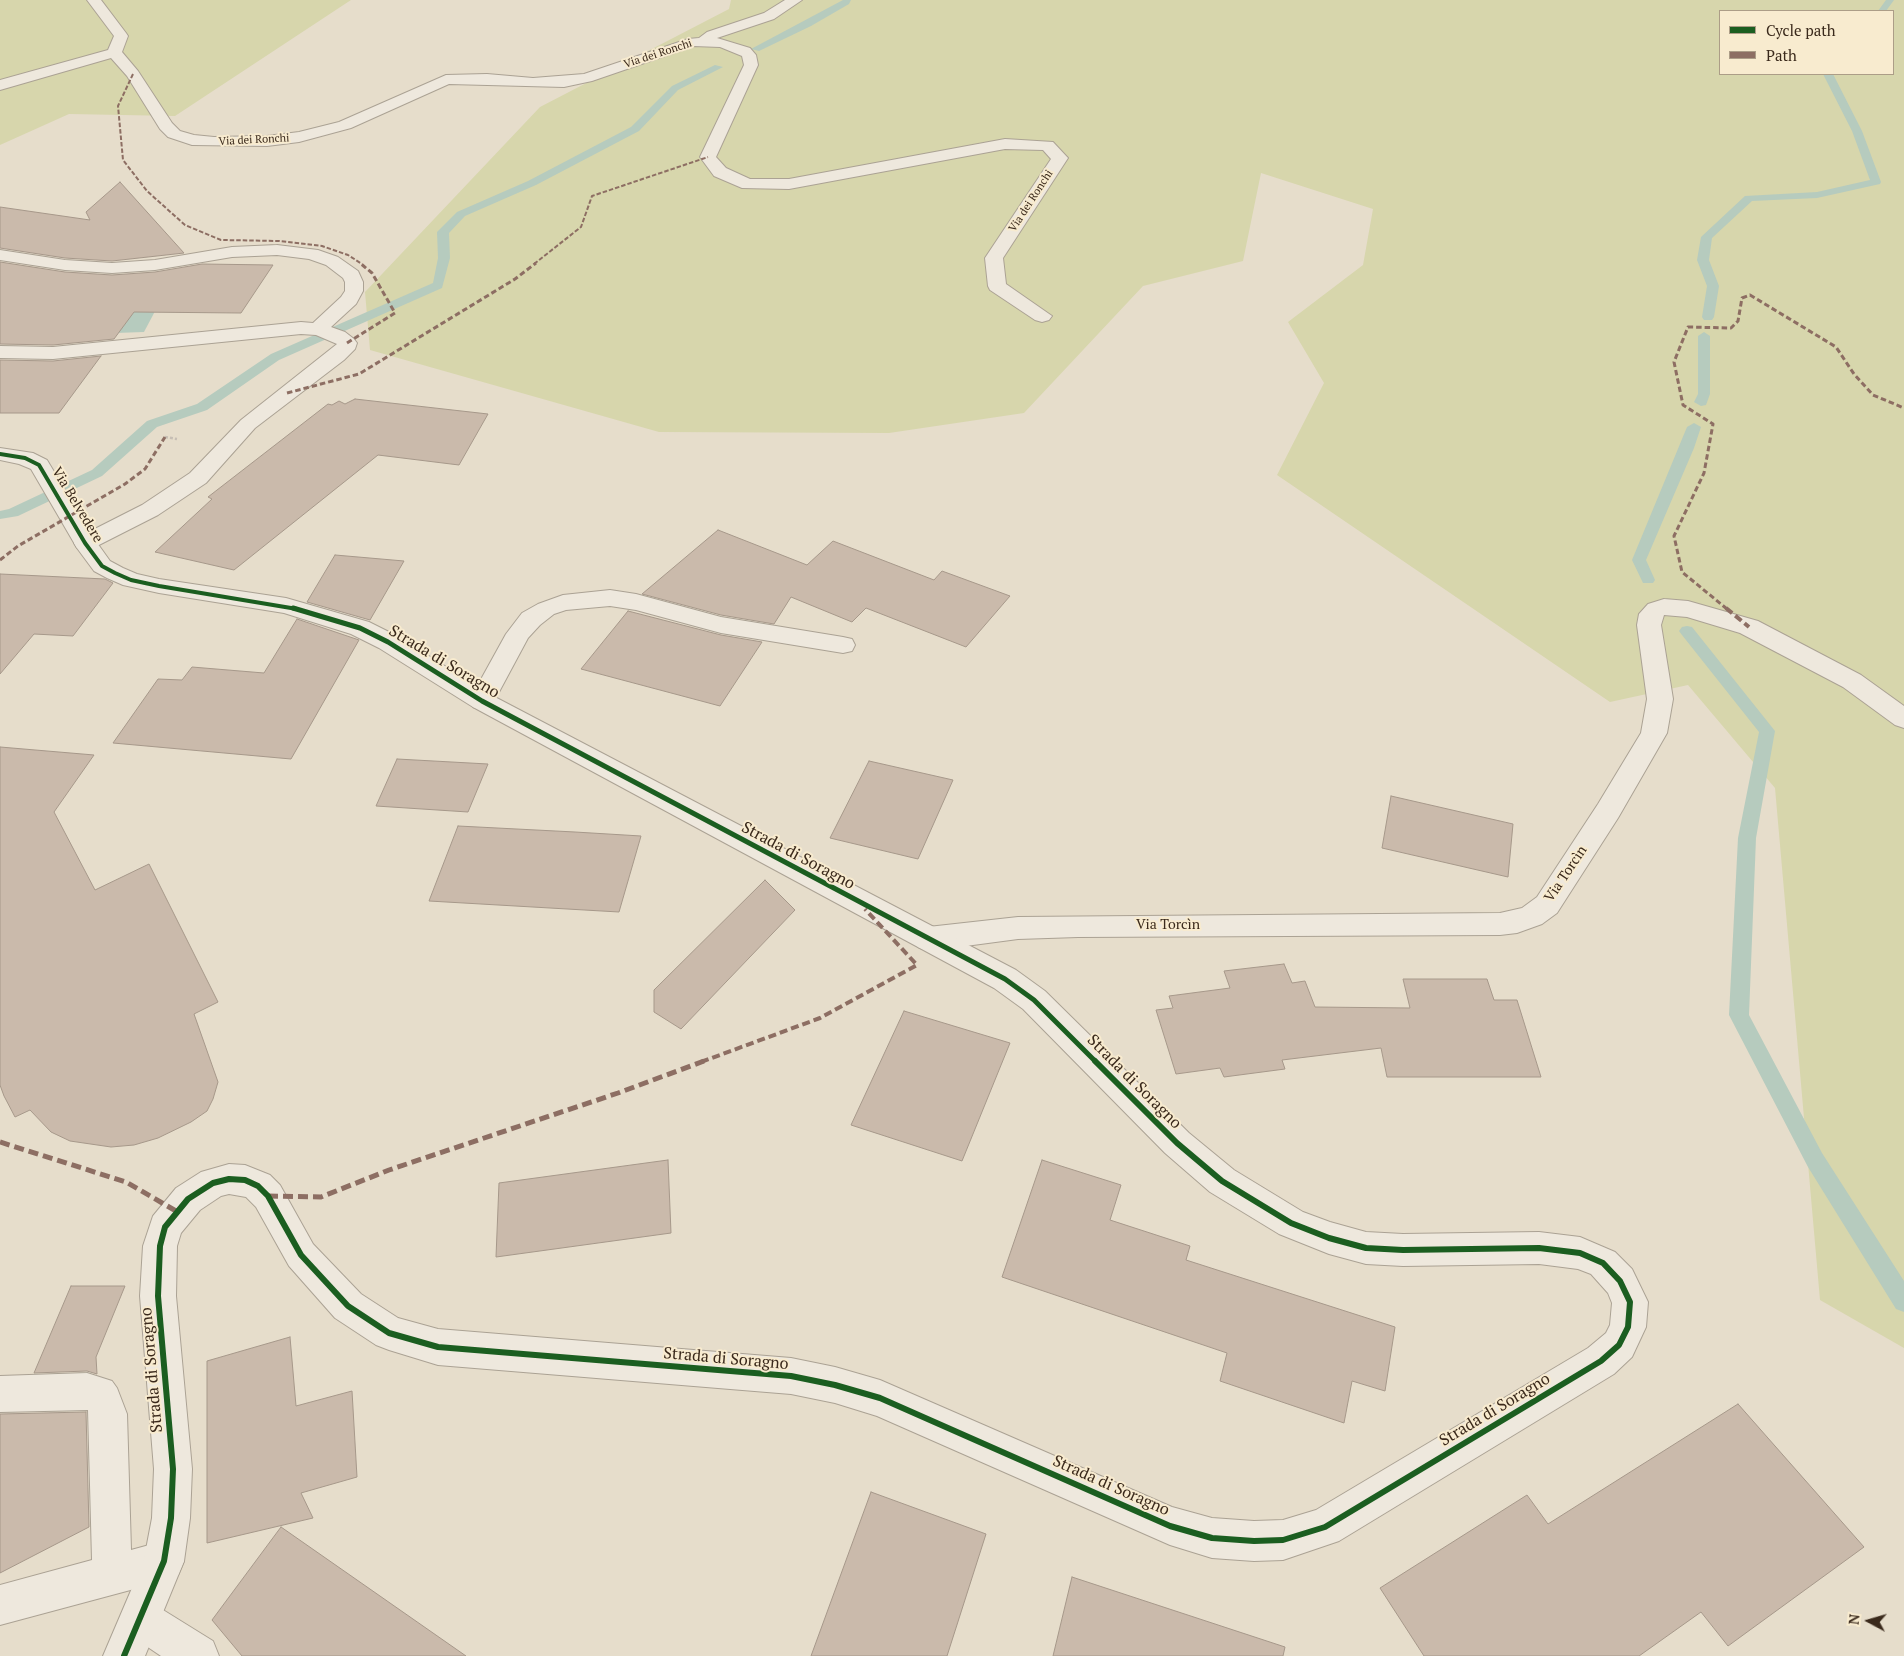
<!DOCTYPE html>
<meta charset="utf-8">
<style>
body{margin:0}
#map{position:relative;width:1904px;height:1656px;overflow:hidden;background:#e6ddcb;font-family:"PT Serif",serif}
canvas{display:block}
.legend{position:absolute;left:1719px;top:10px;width:175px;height:65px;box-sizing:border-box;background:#f8ebcf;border:1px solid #ac9d87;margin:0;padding:6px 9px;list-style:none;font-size:15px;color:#3a291b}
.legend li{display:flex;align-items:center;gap:10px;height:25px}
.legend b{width:25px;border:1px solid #ac9d87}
.north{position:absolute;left:1844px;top:1596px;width:50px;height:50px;-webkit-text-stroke:4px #f8ebcf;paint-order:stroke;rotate:276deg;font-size:14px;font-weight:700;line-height:20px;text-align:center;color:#3a291b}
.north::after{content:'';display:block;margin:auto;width:18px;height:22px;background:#3a291b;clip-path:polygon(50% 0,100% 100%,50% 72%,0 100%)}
</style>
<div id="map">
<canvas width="1904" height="1656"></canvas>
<ul class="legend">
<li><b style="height:6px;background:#1b5e20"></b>Cycle path</li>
<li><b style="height:6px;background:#8d6e63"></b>Path</li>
</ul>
<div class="north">N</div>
</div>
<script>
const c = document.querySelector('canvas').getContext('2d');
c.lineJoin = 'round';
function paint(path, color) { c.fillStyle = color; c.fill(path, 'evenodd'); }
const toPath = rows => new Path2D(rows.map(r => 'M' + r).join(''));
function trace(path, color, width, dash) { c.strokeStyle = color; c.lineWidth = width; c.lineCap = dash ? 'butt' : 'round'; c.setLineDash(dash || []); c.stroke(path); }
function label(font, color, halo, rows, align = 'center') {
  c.font = font + ' "PT Serif",serif'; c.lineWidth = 4; c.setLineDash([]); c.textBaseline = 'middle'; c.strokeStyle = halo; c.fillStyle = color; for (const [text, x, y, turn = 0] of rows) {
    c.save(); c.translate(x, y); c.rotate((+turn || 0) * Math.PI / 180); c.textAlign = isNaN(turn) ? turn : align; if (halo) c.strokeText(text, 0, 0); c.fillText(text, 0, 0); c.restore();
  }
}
paint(toPath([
 [0,0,351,0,175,116,69,114,0,145],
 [731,0,1904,0,1904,1348,1820,1300,1775,788,1688,685,1610,702,1277,475,1324,383,1288,322,1363,265,1373,209,1261,173,1243,261,1143,286,1024,413,889,433,659,432,370,350,365,292,540,107,729,9],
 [1720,11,1893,11,1893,74,1720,74]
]), '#d7d6ac');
paint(toPath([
 [162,298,144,332,115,333,134,299]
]), '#b6cbbe');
paint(toPath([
 [843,0,851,0,849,4,811,26,759,51,751,49,843,0],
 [1886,0,1894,0,1886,11,1878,11,1886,0],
 [715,65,723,67,678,90,639,131,536,185,465,216,449,233,450,258,442,288,279,360,207,410,157,427,102,476,18,516,0,519,0,511,9,509,92,470,147,421,197,404,271,354,433,283,438,258,437,232,457,212,528,181,631,127,672,86,715,65],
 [1823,74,1833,74,1862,131,1881,182,1880,184,1817,198,1752,201,1712,238,1709,260,1719,286,1714,317,1712,320,1704,320,1702,317,1707,286,1697,260,1701,237,1745,196,1817,192,1870,180,1852,131,1823,74],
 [1704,332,1710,336,1710,394,1706,405,1701,406,1694,402,1698,394,1698,336,1704,332],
 [1694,423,1701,427,1694,448,1646,560,1655,580,1653,583,1643,583,1632,560,1687,427,1694,423],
 [1687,626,1692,627,1775,731,1756,838,1749,1015,1822,1153,1904,1281,1904,1312,1896,1309,1808,1167,1729,1015,1738,838,1759,732,1682,635,1679,631,1682,627,1687,626]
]), '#b6cbbe');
const building = toPath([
 [120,182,184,253,112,261,65,258,0,248,0,207,90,220,86,212,120,182],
 [0,262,65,272,112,275,155,272,202,264,273,265,241,313,134,312,114,339,53,345,0,344,0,262],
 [101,356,59,413,0,413,0,360,53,361,101,356],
 [355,399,488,414,459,465,378,455,234,570,155,552,212,499,208,497,328,404,332,405,339,401,345,404,355,399],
 [718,530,807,565,833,541,934,580,942,571,1010,596,966,647,866,608,852,622,791,597,774,624,721,615,642,594,718,530],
 [335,555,404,561,370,620,307,602,335,555],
 [0,574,105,579,113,583,73,636,34,634,0,674,0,574],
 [628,611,721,635,762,642,720,706,581,669,628,611],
 [297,619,359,640,291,759,113,743,158,679,182,680,192,667,264,673,297,619],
 [0,747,94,755,54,812,95,890,149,864,218,1002,194,1014,218,1082,213,1099,207,1111,191,1122,158,1138,134,1145,111,1147,70,1141,51,1132,30,1110,15,1117,4,1096,0,1085,0,747],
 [397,759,488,764,468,812,376,806,397,759],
 [869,761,953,780,918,859,830,838,869,761],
 [1391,796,1513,824,1508,877,1382,848,1391,796],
 [458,826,575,832,641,836,619,912,429,901,458,826],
 [765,880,795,910,681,1029,654,1012,654,990,765,880],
 [1284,964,1292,983,1305,981,1315,1007,1410,1008,1403,979,1487,979,1494,1000,1517,1000,1541,1077,1387,1077,1381,1048,1282,1060,1285,1069,1224,1077,1220,1068,1176,1074,1156,1010,1173,1008,1169,996,1230,988,1224,971,1284,964],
 [904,1011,1010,1043,962,1161,851,1125,904,1011],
 [668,1160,671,1233,496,1257,499,1183,668,1160],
 [1042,1160,1121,1185,1110,1220,1190,1246,1186,1260,1395,1327,1385,1391,1352,1381,1344,1423,1220,1381,1227,1353,1002,1277,1042,1160],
 [71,1286,125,1286,96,1357,97,1374,87,1371,34,1373,71,1286],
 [290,1337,296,1406,352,1391,357,1477,301,1493,313,1518,207,1543,207,1361,290,1337],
 [1738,1404,1864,1547,1728,1646,1701,1612,1639,1656,1424,1656,1380,1588,1527,1495,1548,1524,1738,1404],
 [86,1412,89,1527,0,1573,0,1414,86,1412],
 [871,1492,986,1534,947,1656,811,1656,871,1492],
 [281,1527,466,1656,242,1656,212,1620,281,1527],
 [1072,1577,1285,1647,1283,1656,1053,1656,1072,1577]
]);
paint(building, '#cabaab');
trace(building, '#a6988a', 1);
const lane = toPath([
 [87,0,101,0,126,33,128,36,122,52,138,71,172,123,180,131,194,135,214,137,267,136,299,132,339,122,446,75,487,74,533,78,584,74,688,39,699,38,707,32,764,13,785,0,802,0,774,19,717,38,750,48,756,55,758,65,716,157,726,168,750,179,789,179,1005,139,1053,142,1068,158,1003,258,1006,284,1052,316,1049,320,1042,322,1035,320,990,290,988,286,985,258,1051,159,1043,150,1005,149,789,189,742,188,714,176,700,157,744,65,742,56,720,47,694,46,592,81,564,87,449,84,351,128,299,142,267,146,192,145,168,137,160,129,127,76,111,58,0,90,0,80,108,50,114,36,87,0],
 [277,245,318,250,338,257,358,271,363,282,363,291,356,304,331,327,345,332,354,339,357,343,355,349,344,360,255,428,206,483,158,515,93,548,85,550,77,548,74,543,77,538,142,505,190,473,241,420,337,344,316,335,301,334,53,359,0,358,0,346,53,347,301,322,313,323,341,297,345,291,345,282,343,278,326,265,309,259,277,255,232,257,155,270,112,273,65,270,0,260,0,250,65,260,112,263,155,260,232,247,277,245],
 [610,590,636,594,721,617,843,637,852,639,855,645,852,651,843,653,721,633,636,610,610,606,566,610,554,614,540,625,528,638,491,707,482,710,473,707,469,701,506,634,522,613,538,604,563,595,610,590],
 [1664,599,1688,601,1758,621,1861,675,1904,706,1904,728,1895,725,1843,687,1740,633,1687,617,1664,615,1661,625,1673,699,1667,733,1618,818,1557,913,1542,924,1517,933,1500,935,1078,937,1018,939,928,951,918,947,913,939,918,931,928,927,1018,917,1500,913,1522,908,1537,897,1598,804,1641,733,1647,699,1637,625,1639,614,1648,604,1664,599],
 [87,1373,112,1381,117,1388,127,1414,131,1550,164,1541,178,1547,184,1561,178,1575,164,1581,0,1625,0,1585,92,1560,88,1410,0,1412,0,1376,87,1373],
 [141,1599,155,1605,213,1641,219,1656,161,1656,127,1633,121,1619,127,1605,141,1599]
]);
const street = toPath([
 [0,448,33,453,47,460,95,540,110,561,123,568,137,574,159,579,286,598,369,622,397,636,491,695,1016,970,1045,991,1189,1133,1234,1170,1303,1212,1330,1222,1366,1232,1403,1234,1539,1232,1580,1237,1615,1252,1632,1269,1648,1302,1646,1327,1632,1357,1614,1374,1339,1541,1283,1560,1254,1561,1212,1558,1170,1545,877,1416,835,1403,791,1394,438,1365,389,1350,376,1345,335,1318,289,1266,256,1207,246,1197,229,1194,221,1196,200,1210,181,1233,177,1246,176,1296,192,1469,190,1518,184,1561,145,1656,103,1656,144,1560,152,1518,154,1469,140,1296,143,1246,153,1216,176,1188,201,1172,229,1164,245,1165,270,1175,280,1185,313,1244,361,1294,398,1318,438,1329,791,1358,835,1367,880,1380,1172,1507,1212,1518,1254,1521,1283,1520,1316,1510,1588,1348,1606,1333,1610,1325,1612,1303,1608,1293,1591,1274,1578,1269,1539,1264,1403,1266,1366,1264,1329,1254,1279,1234,1210,1192,1165,1153,1023,1009,994,988,473,707,379,648,351,634,284,613,159,593,123,585,107,578,94,571,77,548,31,469,19,464,0,460,0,448]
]);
trace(lane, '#aba294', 2);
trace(street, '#aba294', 2);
trace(toPath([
 [165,437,177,439]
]), '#c6beb4', 2.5, [3, 2]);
paint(lane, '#eee8dd');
paint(street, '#eee8dd');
trace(toPath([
 [133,74,118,106,123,160,147,191,185,225,221,240,279,241,322,246,348,255,362,264],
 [534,264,581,227,592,196,708,157]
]), '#8d6e63', 2, [4.5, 2]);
trace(toPath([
 [347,343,395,313,372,273,360,263],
 [287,393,359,374,515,279,536,263],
 [0,560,18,546,125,484,145,469,165,437],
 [1727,609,1682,572,1674,536,1704,473,1713,424,1683,405,1674,362,1688,327,1731,328,1738,321,1742,298,1750,295,1836,347,1854,374,1873,395,1904,408]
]), '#8d6e63', 3, [5.5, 3]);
trace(toPath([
 [1726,608,1749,627],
 [701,1062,820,1018,917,965,865,909]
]), '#8d6e63', 4, [8, 4]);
trace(toPath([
 [0,1142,126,1182,176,1211],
 [268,1196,321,1197,389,1170,618,1093,704,1061]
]), '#8d6e63', 5, [10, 5]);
trace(toPath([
 [0,454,25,458,39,465,85,543,102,566,115,573,131,580,159,586,297,609]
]), '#1b5e20', 4);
trace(toPath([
 [293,608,360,628,388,642,482,701,1005,979,1034,1000,1096,1062]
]), '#1b5e20', 5);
trace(toPath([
 [124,1656,164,1561,171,1518,173,1469,158,1296,160,1246,165,1227,188,1199,213,1183,229,1179,245,1180,258,1186,268,1196,301,1255,348,1306,389,1333,438,1347,791,1376,835,1385,880,1398,1170,1526,1212,1538,1254,1541,1283,1540,1325,1527,1601,1361,1619,1345,1628,1327,1630,1302,1620,1281,1603,1263,1580,1253,1539,1248,1403,1250,1366,1248,1329,1238,1291,1223,1222,1181,1177,1143,1095,1061]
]), '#1b5e20', 6);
label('11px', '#3a291b', '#f8ebcf', [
 ["Via dei Ronchi",658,54,-18],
 ["Via dei Ronchi",254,140,-3],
 ["Via dei Ronchi",1031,201,-57]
]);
label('14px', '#3a291b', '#f8ebcf', [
 ["Via Belvedere",77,505,59],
 ["Via Torcìn",1566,874,-56],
 ["Via Torcìn",1168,925]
]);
label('16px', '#3a291b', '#f8ebcf', [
 ["Strada di Soragno",444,662,31],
 ["Strada di Soragno",798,856,28],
 ["Strada di Soragno",1134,1082,45],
 ["Strada di Soragno",726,1359,5],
 ["Strada di Soragno",152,1370,-95],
 ["Strada di Soragno",1495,1410,-31],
 ["Strada di Soragno",1111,1486,24]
]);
</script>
